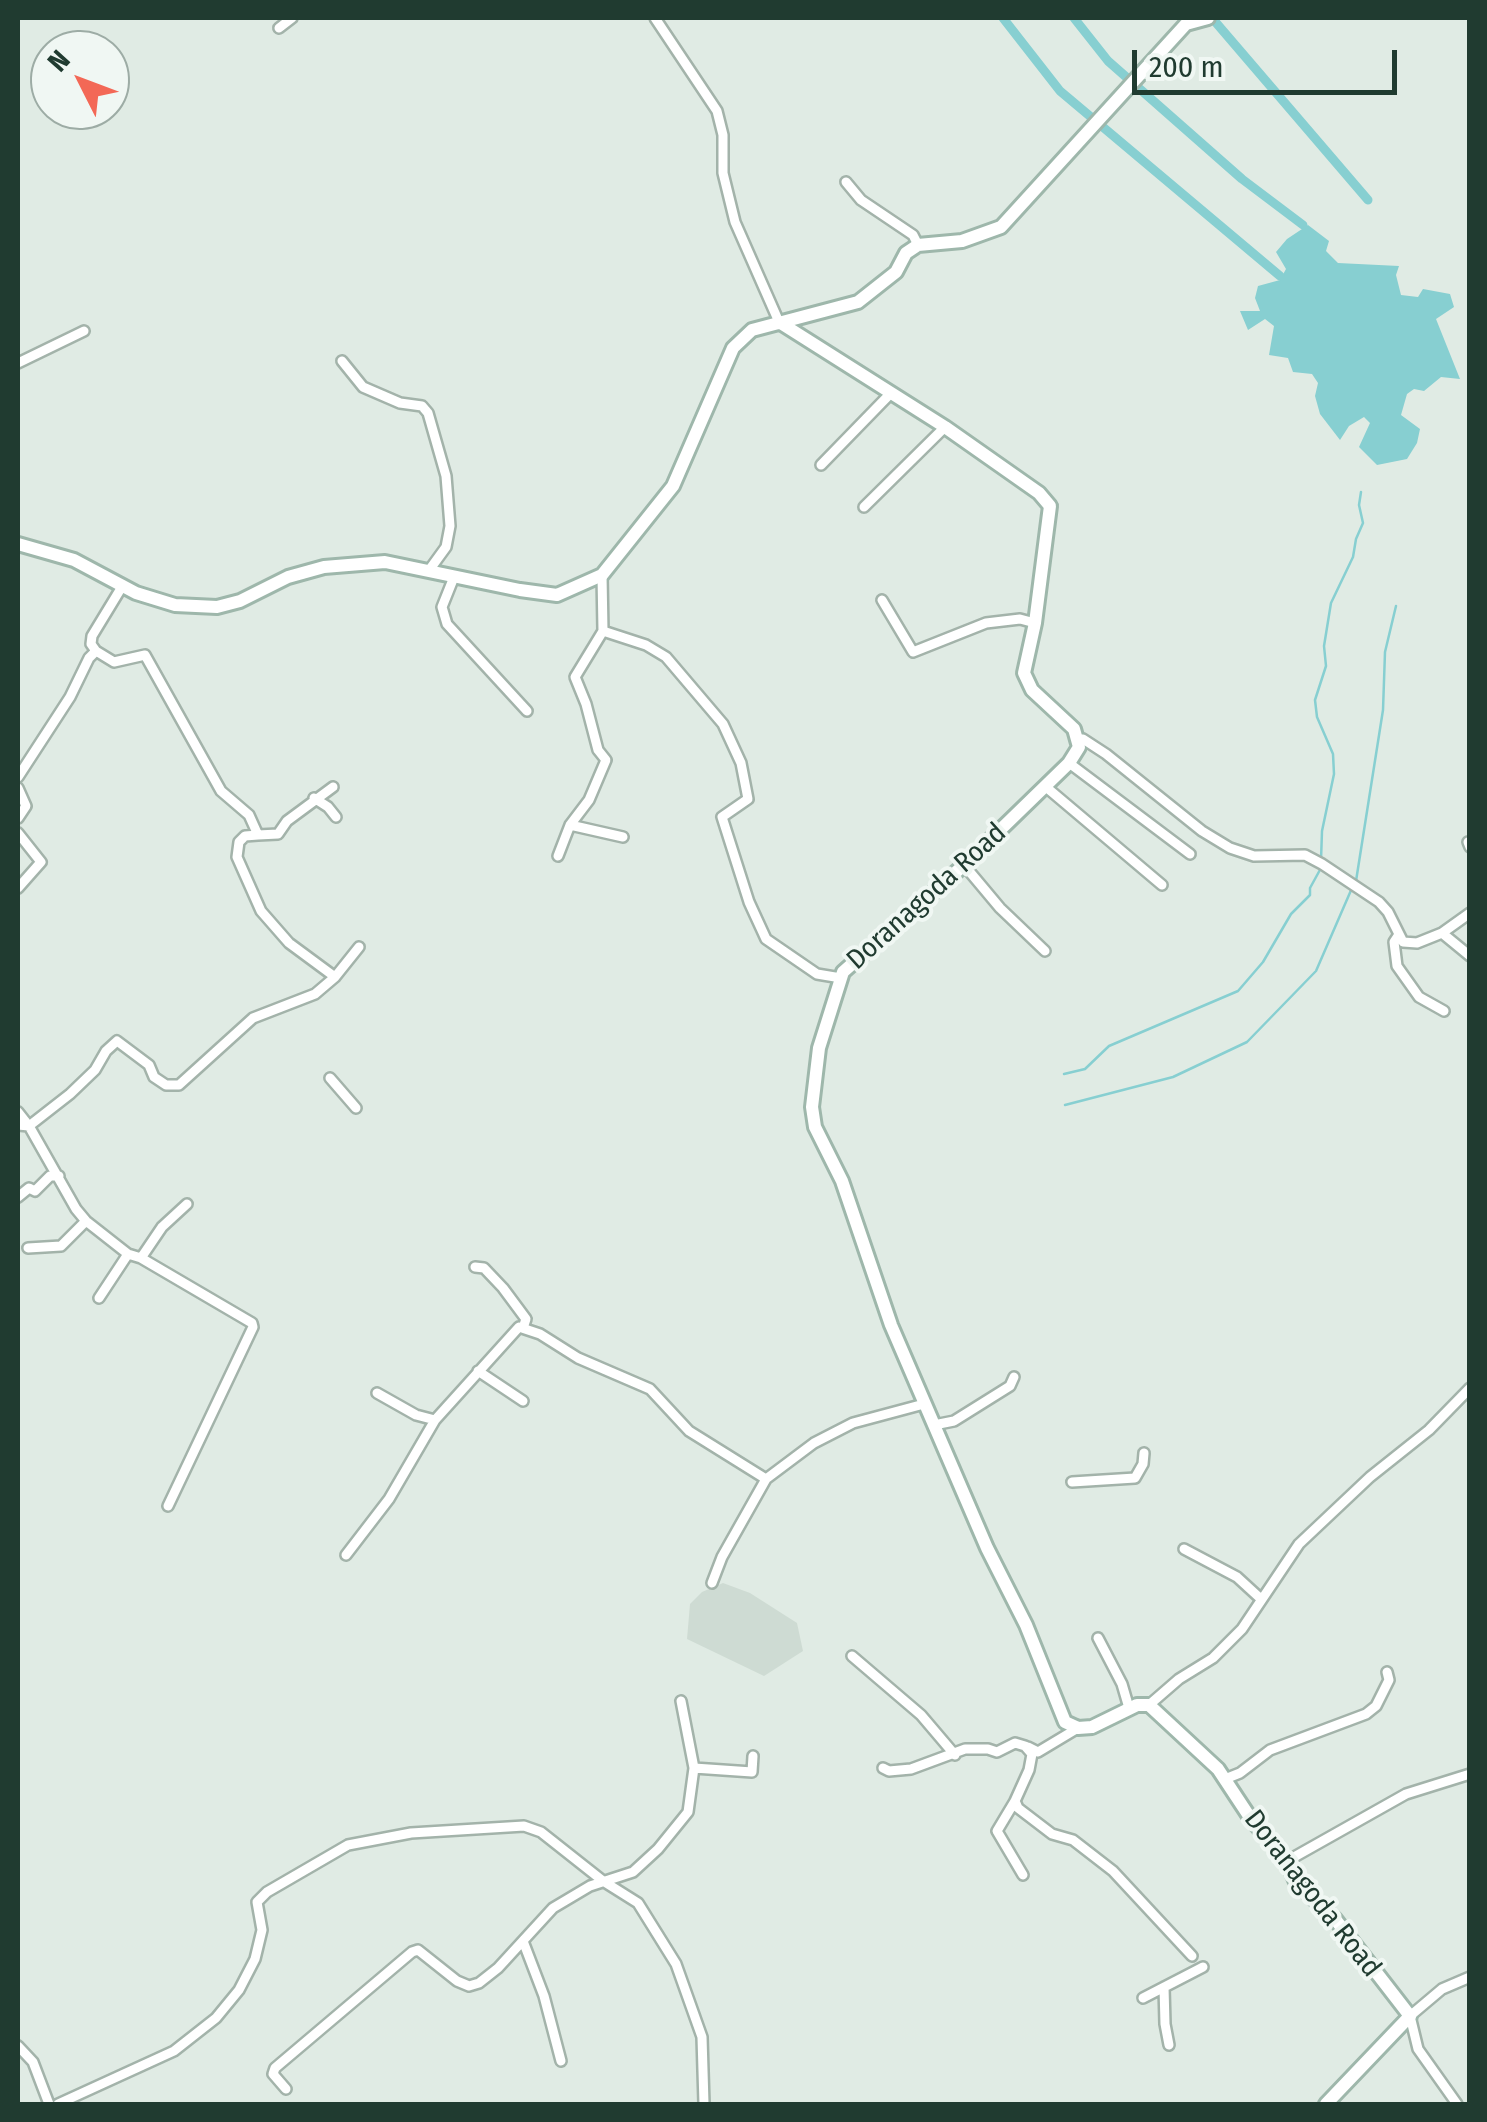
<!DOCTYPE html>
<style>
body{margin:0}
#map{position:relative;width:1487px;height:2122px;overflow:hidden;background:#e0ebe4;font-family:"Fira Sans Condensed",sans-serif}
canvas{display:block}
.frame{position:absolute;inset:0;border:20px solid #203b30;pointer-events:none}
.north{position:absolute;left:30px;top:30px;width:100px;height:100px;box-sizing:border-box;background:#f0f7f3;border:2px solid #9daca5;border-radius:50%;rotate:312deg;font-size:28px;font-weight:700;line-height:40px;text-align:center;color:#203b30}
.north::after{content:'';display:block;margin:auto;width:35px;height:45px;background:#f36856;clip-path:polygon(50% 0,100% 100%,50% 72%,0 100%)}
.scale{position:absolute;left:1132px;top:50px;width:265px;height:45px;box-sizing:border-box;border:5px solid #203b30;border-top:0;padding-left:12px;font-size:30px;line-height:35px;white-space:nowrap;color:#203b30;-webkit-text-stroke:8px #f0f7f3;paint-order:stroke}
</style>
<div id="map">
<canvas width="1487" height="2122"></canvas>
<div class="frame"></div>
<div class="north">N</div>
<div class="scale">200 m</div>
</div>
<script>
const c = document.querySelector('canvas').getContext('2d');
c.lineJoin = 'round';
function paint(path, color) { c.fillStyle = color; c.fill(path, 'evenodd'); }
const toPath = rows => new Path2D(rows.map(r => 'M' + r).join(''));
function trace(path, color, width, dash) { c.strokeStyle = color; c.lineWidth = width; c.lineCap = dash ? 'butt' : 'round'; c.setLineDash(dash || []); c.stroke(path); }
function label(font, color, halo, rows, align = 'center') {
  c.font = font + ' "Fira Sans Condensed",sans-serif'; c.lineWidth = 8; c.setLineDash([]); c.textBaseline = 'middle'; c.strokeStyle = halo; c.fillStyle = color; for (const [text, x, y, turn = 0] of rows) {
    c.save(); c.translate(x, y); c.rotate((+turn || 0) * Math.PI / 180); c.textAlign = isNaN(turn) ? turn : align; if (halo) c.strokeText(text, 0, 0); c.fillText(text, 0, 0); c.restore();
  }
}
paint(toPath([
 [723,1583,750,1593,797,1623,803,1651,764,1676,687,1639,690,1604,702,1592]
]), '#cedbd3');
paint(toPath([
 [1308,225,1329,241,1326,251,1338,263,1399,266,1396,275,1401,295,1418,297,1423,289,1450,294,1454,307,1436,319,1460,379,1441,377,1424,391,1414,389,1407,394,1401,415,1420,429,1417,443,1407,459,1377,465,1359,447,1370,423,1364,417,1349,426,1340,440,1320,414,1315,396,1318,383,1312,374,1293,372,1288,358,1269,355,1274,326,1265,319,1248,330,1240,311,1260,311,1255,298,1258,286,1280,280,1286,269,1276,252,1287,239]
]), '#87cfd1');
trace(toPath([
 [1321,860,1322,831,1334,774,1333,754,1317,717,1315,700,1326,666,1324,646,1331,603,1353,557,1356,539,1363,523,1359,505,1361,492],
 [1356,881,1383,710,1385,652,1396,606],
 [1064,1074,1085,1069,1109,1046,1238,991,1263,962,1291,914,1310,895,1310,888,1321,868],
 [1065,1105,1173,1077,1247,1042,1316,971,1352,888]
]), '#87cfd1', 2.5);
trace(toPath([
 [1003,18,1060,91,1280,276],
 [1074,18,1108,61,1242,179,1303,225],
 [1212,18,1368,200]
]), '#87cfd1', 9);
const street = toPath([
 [655,18,717,111,723,135,723,173,735,222,779,322],
 [279,28,292,18],
 [846,182,861,200,913,235,918,245],
 [342,361,363,387,400,403,422,406,428,413,446,476,450,526,446,547,430,569],
 [18,363,84,331],
 [821,465,891,393],
 [864,507,945,427],
 [454,577,442,607,447,624,527,711],
 [123,585,92,636,91,644,96,651,114,662,145,655,221,791,249,815,258,835,278,834,287,821,333,787],
 [882,600,913,652,986,623,1020,619,1035,623],
 [603,631,646,645,666,657,723,724,741,763,748,799,722,817,749,902,766,939,817,974,841,978],
 [1077,739,1083,739,1106,754,1202,831,1230,848,1254,856,1305,855,1322,864,1379,902,1388,912,1403,942,1417,943,1442,933,1470,913],
 [1069,763,1190,854],
 [18,777,70,697,89,658,96,651],
 [1046,787,1162,885],
 [18,788,26,806,18,818],
 [314,798,328,807,336,817],
 [570,825,623,837],
 [18,833,41,862,18,888],
 [258,835,245,836,239,842,237,857,261,911,289,943,335,977],
 [1468,842,1470,847],
 [558,856,570,825,589,800,606,760,598,750,586,704,575,677,603,631,602,575],
 [964,865,1000,908,1045,951],
 [1442,933,1470,956],
 [1398,936,1394,942,1397,966,1419,997,1444,1011],
 [330,1078,356,1108],
 [18,1112,29,1126,18,1125],
 [18,1197,29,1188,35,1191,50,1176,59,1176],
 [28,1248,61,1246,86,1221],
 [128,1254,86,1221,76,1209,29,1126,70,1094,95,1070,106,1051,117,1041,149,1065,154,1077,166,1085,179,1085,253,1018,315,994,335,977,359,947],
 [141,1258,162,1227,187,1204],
 [475,1267,484,1268,503,1288,526,1319,523,1328],
 [99,1298,128,1254,141,1258,252,1323,253,1327,168,1506],
 [478,1371,523,1401],
 [377,1393,416,1415,435,1420],
 [934,1425,954,1421,1010,1386,1014,1377],
 [1072,1482,1135,1478,1143,1464,1144,1453],
 [1184,1549,1237,1577,1261,1599],
 [346,1555,389,1499,435,1420,519,1327,540,1334,578,1358,650,1389,689,1431,766,1479],
 [712,1583,722,1557,766,1479,814,1443,853,1423,924,1404],
 [1098,1638,1122,1684,1129,1708],
 [852,1656,921,1715,955,1755],
 [1149,1705,1179,1679,1213,1658,1242,1629,1299,1544,1370,1477,1429,1430,1470,1388],
 [1028,1747,1038,1752,1078,1728],
 [694,1768,752,1772,753,1756],
 [883,1768,889,1771,911,1769,965,1749,988,1749,997,1752,1015,1743,1025,1746,1032,1754,1029,1770,1015,1801,1018,1808,1052,1834,1073,1840,1113,1871,1192,1956],
 [1225,1779,1240,1773,1270,1750,1366,1714,1376,1706,1389,1680,1387,1672],
 [1015,1801,997,1831,1023,1875],
 [1287,1861,1406,1794,1470,1774],
 [523,1941,544,1996,561,2061],
 [1164,1987,1165,2024,1169,2045],
 [1143,1998,1203,1967],
 [18,2046,33,2062,49,2104],
 [286,2089,273,2074,275,2068,412,1952,418,1950,457,1981,469,1986,479,1983,498,1968,553,1908,590,1886,633,1872,658,1849,688,1812,694,1768,681,1701],
 [58,2104,174,2051,216,2018,239,1990,255,1959,262,1930,257,1902,267,1892,348,1845,411,1833,524,1826,541,1832,603,1881,638,1903,676,1964,702,2037,704,2104],
 [1457,2104,1418,2049,1410,2016,1442,1989,1470,1977]
]);
const secondary = toPath([
 [779,322,945,427,1039,493,1050,506,1035,623,1024,673,1032,690,1074,729,1079,747,1069,763,964,865,843,972,819,1048,812,1107,815,1127,842,1181,891,1325,987,1548,1026,1625,1065,1722,1078,1728,1092,1727,1137,1705,1149,1705,1218,1769,1251,1819,1287,1861,1296,1882,1335,1919,1410,2016,1326,2104],
 [18,544,74,560,136,593,175,605,217,607,240,601,288,577,324,567,385,562,520,590,557,595,602,575,673,486,733,348,752,330,858,302,896,272,906,253,918,245,962,241,1001,227,1186,24,1208,18]
]);
trace(street, '#a3b3aa', 14);
trace(secondary, '#9eb7ab', 18);
trace(street, '#fff', 9);
trace(secondary, '#fff', 12);
label('28px', '#203b30', '#f0f7f3', [
 ["Doranagoda Road",927,897,-42],
 ["Doranagoda Road",1312,1894,52]
]);
</script>
